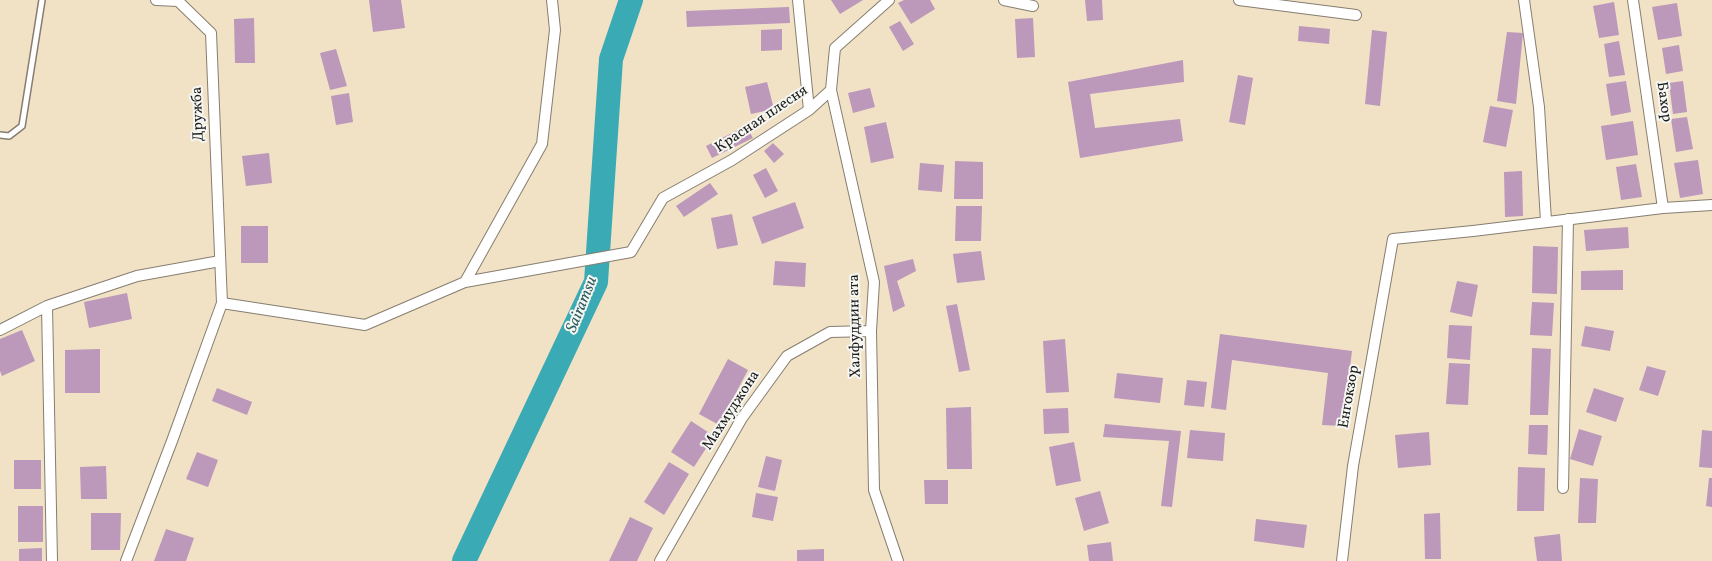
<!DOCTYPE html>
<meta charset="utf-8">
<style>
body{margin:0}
canvas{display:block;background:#f1e1c5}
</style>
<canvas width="1712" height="561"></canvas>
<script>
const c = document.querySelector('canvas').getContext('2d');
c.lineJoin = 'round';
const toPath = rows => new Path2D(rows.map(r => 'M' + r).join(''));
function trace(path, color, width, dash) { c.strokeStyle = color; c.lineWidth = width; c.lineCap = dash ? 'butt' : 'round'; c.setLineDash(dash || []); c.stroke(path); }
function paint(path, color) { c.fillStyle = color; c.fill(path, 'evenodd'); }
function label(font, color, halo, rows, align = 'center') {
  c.font = font + ' Vollkorn,serif'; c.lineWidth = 4; c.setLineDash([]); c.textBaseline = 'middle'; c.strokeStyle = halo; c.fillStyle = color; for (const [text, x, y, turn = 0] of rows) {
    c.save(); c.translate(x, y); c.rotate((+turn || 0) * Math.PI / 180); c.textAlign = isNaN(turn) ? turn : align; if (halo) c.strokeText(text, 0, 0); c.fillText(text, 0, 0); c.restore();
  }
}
trace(toPath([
 [464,561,596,282,611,59,631,0]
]), '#3aabb5', 24);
paint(toPath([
 [369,0,401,0,405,28,373,32],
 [831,0,863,0,840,14],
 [904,0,930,0,935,9,911,24,898,3],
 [1085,0,1102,0,1103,20,1087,21],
 [1614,2,1619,35,1599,38,1593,6],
 [1677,3,1682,36,1658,40,1652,7],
 [789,7,790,23,687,27,686,11],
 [254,18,255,63,235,63,234,19],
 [1033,18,1035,57,1017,58,1015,19],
 [900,21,914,44,903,51,889,27],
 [1299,26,1330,29,1329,44,1298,41],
 [782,29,782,50,761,51,761,30],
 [1372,30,1387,32,1380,106,1365,104],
 [1507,32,1523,33,1516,104,1497,101],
 [1619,41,1625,75,1609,77,1604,44],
 [1679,45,1683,71,1666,74,1662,48],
 [336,49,347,86,330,90,320,53],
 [1183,60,1184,82,1090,94,1095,128,1180,119,1183,141,1080,158,1068,82],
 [1238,75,1253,78,1245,125,1229,122],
 [1626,81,1631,112,1611,116,1606,84],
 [1683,81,1687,112,1673,114,1669,83],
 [767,82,774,109,751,114,745,87],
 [870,88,875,107,853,113,848,93],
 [349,93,353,122,336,125,331,96],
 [1490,106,1513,110,1506,147,1483,142],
 [1687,117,1693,149,1676,152,1671,119],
 [1633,121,1638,155,1606,160,1601,126],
 [886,122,894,158,871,163,864,127],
 [746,126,753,138,712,158,706,146],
 [773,143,784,154,774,163,764,151],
 [269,153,272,183,246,186,242,156],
 [1698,160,1703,194,1680,198,1674,163],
 [955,161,983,162,983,199,954,199],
 [920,163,944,165,942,192,918,190],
 [1636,164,1642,197,1621,200,1616,167],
 [766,168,778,191,765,198,753,175],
 [1522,171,1523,216,1505,217,1504,172],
 [710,183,718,194,684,217,676,206],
 [795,202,804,228,762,244,752,217],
 [956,206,982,206,981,241,955,241],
 [732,214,738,245,717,249,711,218],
 [241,226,268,226,268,263,241,263],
 [1628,227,1629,248,1586,251,1584,230],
 [1533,246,1558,247,1557,294,1532,293],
 [981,251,985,280,957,283,953,254],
 [913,259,916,271,897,281,905,306,893,312,884,266],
 [775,261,806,263,805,287,773,285],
 [1623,270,1623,290,1581,290,1581,271],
 [1457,281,1478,285,1472,317,1450,312],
 [127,293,132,319,89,328,84,302],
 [1532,302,1554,303,1552,336,1530,335],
 [957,304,970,370,959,372,946,306],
 [1449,325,1472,326,1470,360,1447,358],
 [1585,326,1614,331,1610,351,1581,346],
 [22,330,35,361,2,376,0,371,0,339],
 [1220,334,1352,351,1343,426,1322,425,1328,373,1232,360,1226,410,1211,408],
 [1065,339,1069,392,1046,393,1043,341],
 [1532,348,1551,349,1548,415,1530,415],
 [100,349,100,393,65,393,65,350],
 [728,359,748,370,719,425,699,414],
 [1449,363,1470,364,1468,405,1446,404],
 [1647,366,1666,371,1658,396,1639,390],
 [1117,373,1163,378,1160,403,1114,398],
 [1187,380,1207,382,1204,407,1184,405],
 [217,388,252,402,247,415,212,401],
 [1594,388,1624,398,1616,422,1586,412],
 [971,407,972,469,947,469,946,408],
 [1068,408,1069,433,1044,434,1043,409],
 [691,421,714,436,694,467,671,452],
 [1105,424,1181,431,1172,507,1161,506,1169,441,1103,437],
 [1529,425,1548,425,1547,455,1528,454],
 [1579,429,1602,436,1593,466,1570,459],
 [1190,430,1225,433,1223,461,1187,458],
 [1702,430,1712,431,1712,468,1699,467],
 [1429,432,1431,465,1398,468,1395,435],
 [1074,442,1081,481,1056,486,1049,447],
 [197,452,218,460,208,487,186,479],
 [766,456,782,460,775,491,758,487],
 [14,460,41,460,41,489,14,489],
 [669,462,689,474,664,515,644,502],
 [106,466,107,499,81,499,80,467],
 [1518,467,1545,468,1544,511,1517,511],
 [1580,478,1598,479,1596,523,1578,523],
 [1709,478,1712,478,1712,507,1706,506],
 [924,480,948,480,948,504,925,504],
 [1100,491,1109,523,1084,531,1075,498],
 [756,493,778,497,773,521,752,517],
 [18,506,43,506,43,542,18,542],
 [91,513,121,513,120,550,91,550],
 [1440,513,1441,559,1425,559,1424,514],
 [630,517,653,528,637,561,609,561],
 [1256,519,1307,525,1304,548,1254,541],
 [166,529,194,538,186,561,154,561],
 [1560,534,1562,561,1537,561,1534,537],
 [1111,542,1113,561,1089,561,1087,545],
 [42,548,42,561,19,561,19,549],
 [824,549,824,561,797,561,797,550]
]), '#bc98bb');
const lane = toPath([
 [0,135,9,136,22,126,42,0]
]);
const street = toPath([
 [798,0,809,110],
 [1004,0,1033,6],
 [1239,0,1356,15],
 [1524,0,1539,107,1546,221],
 [1633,0,1663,208],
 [831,90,874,282,871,331,874,490,898,561],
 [465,282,631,252,663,198,732,160,809,110,831,90,835,48,889,0],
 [222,303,365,325,465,282,542,144,555,30,552,0],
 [47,306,52,561],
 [0,330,47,306,137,276,220,261],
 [1563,488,1568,219],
 [126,561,172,441,222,303,211,33,178,1,156,0],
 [660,561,742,418,787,356,830,332,871,331],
 [1342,561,1353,466,1393,239,1473,231,1663,208,1712,205]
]);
trace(lane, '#867e70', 8);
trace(street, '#867e70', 12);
trace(lane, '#fff', 5);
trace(street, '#fff', 10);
label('15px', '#1c1c1c', '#f6f6f2', [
 ["Бахор",1663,102,82],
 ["Дружба",199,114,-92],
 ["Красная плесня",762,120,-34],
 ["Халфуддин ата",856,326,-91],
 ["Енгокзор",1350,397,-80],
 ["Махмуджона",732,411,-57]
]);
label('italic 16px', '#2a5c61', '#f6f6f2', [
 ["Sairamsu",583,305,-68]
]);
</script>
